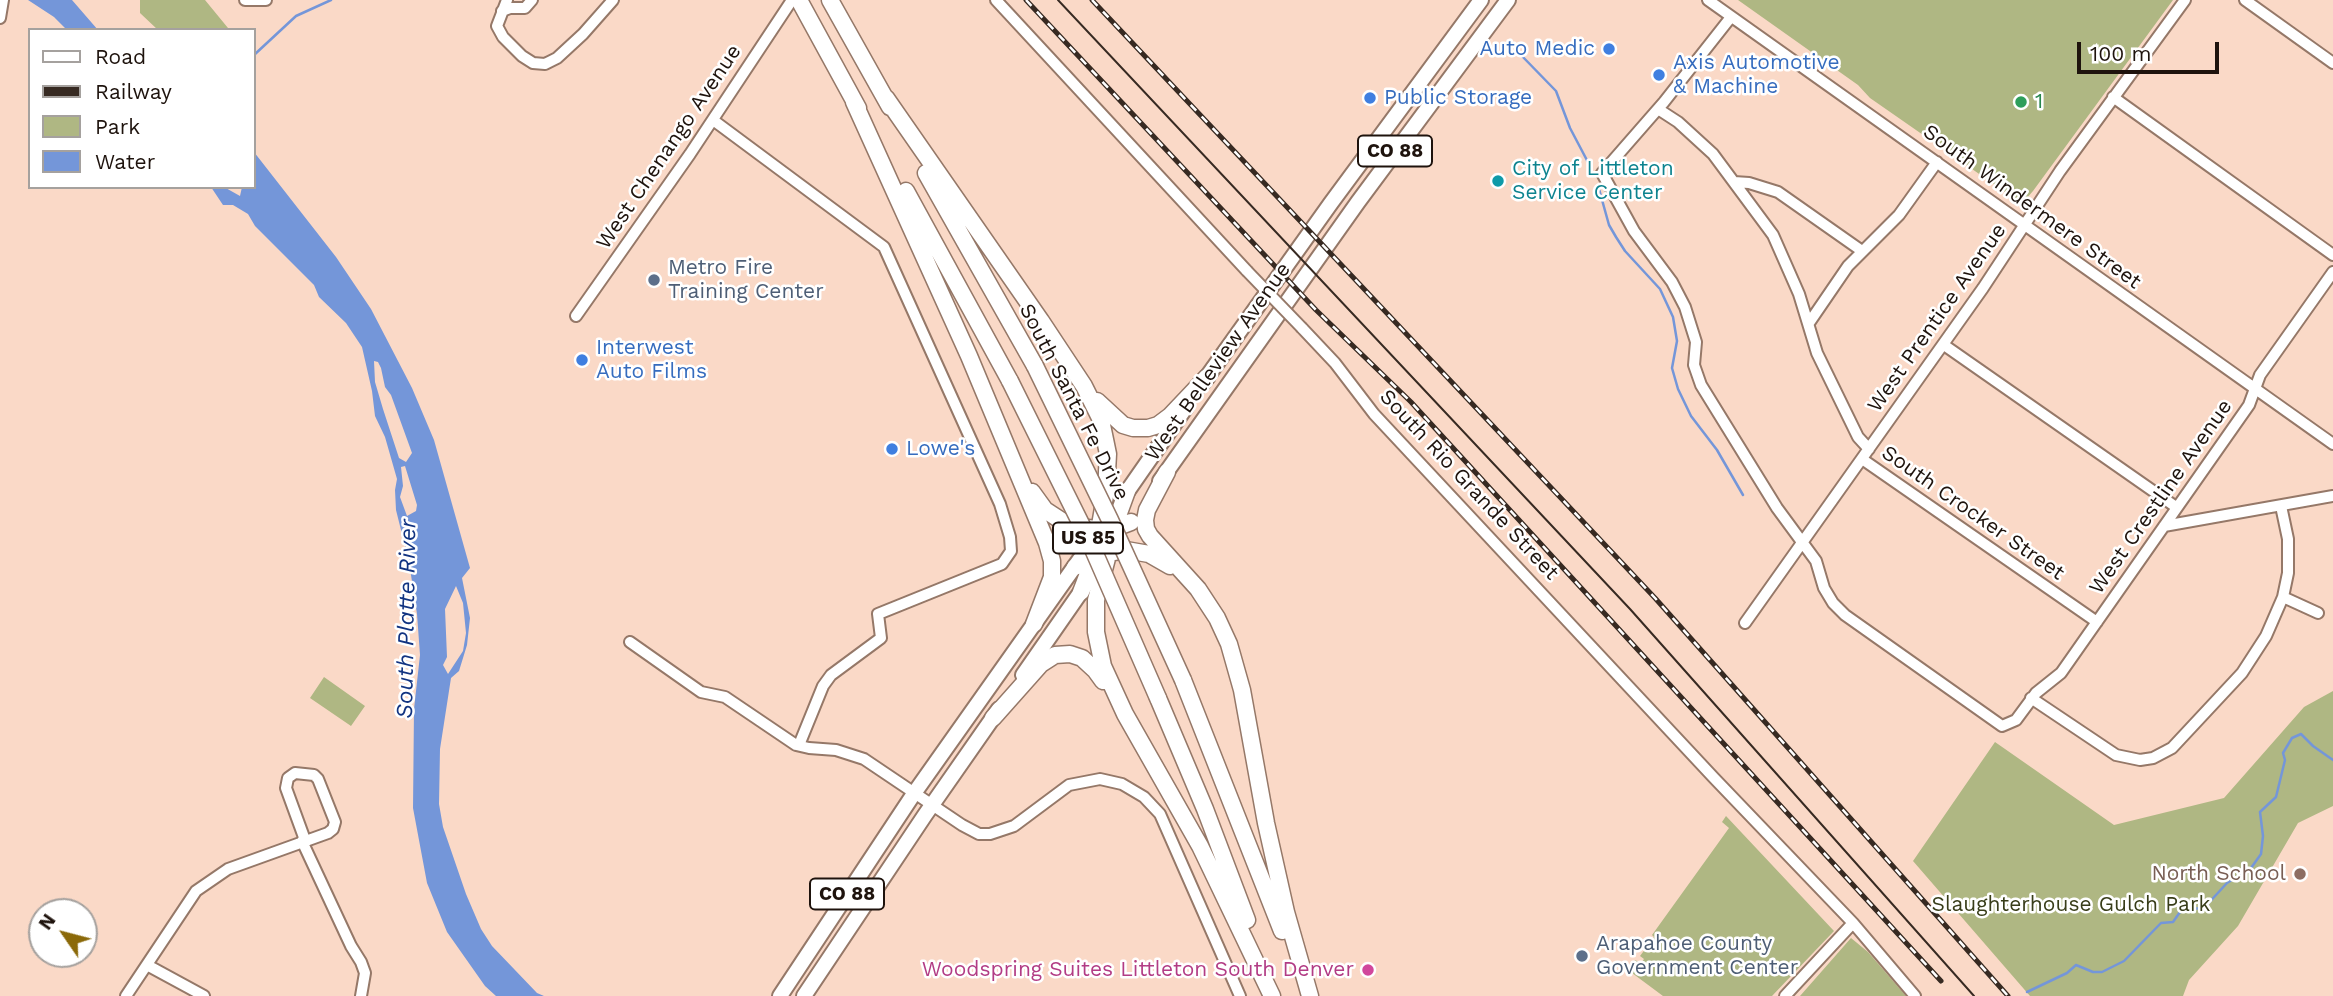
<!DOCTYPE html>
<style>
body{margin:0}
#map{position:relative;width:2333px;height:996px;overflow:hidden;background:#fad9c7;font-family:"Work Sans",sans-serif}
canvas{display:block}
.legend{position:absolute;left:28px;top:28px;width:228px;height:161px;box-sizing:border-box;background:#fff;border:2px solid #a5a19e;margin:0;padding:9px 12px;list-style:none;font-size:21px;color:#1e130d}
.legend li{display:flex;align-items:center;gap:14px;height:35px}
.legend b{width:35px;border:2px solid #a5a19e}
.north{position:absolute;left:28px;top:898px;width:70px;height:70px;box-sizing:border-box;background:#fff;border:2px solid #a5a19e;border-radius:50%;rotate:305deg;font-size:19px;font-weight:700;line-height:28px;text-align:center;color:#1e130d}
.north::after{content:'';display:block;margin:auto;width:24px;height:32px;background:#8b6909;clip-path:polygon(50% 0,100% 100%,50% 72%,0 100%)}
.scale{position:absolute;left:2077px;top:42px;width:142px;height:32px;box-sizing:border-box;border:4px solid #1e130d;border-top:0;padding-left:9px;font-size:21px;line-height:24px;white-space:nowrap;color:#1e130d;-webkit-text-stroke:5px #fff;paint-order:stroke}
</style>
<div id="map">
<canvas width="2333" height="996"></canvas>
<ul class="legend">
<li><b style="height:9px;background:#fff"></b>Road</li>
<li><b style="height:9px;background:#372a22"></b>Railway</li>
<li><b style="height:19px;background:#afb783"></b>Park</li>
<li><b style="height:19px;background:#7496d9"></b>Water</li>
</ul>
<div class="north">N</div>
<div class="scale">100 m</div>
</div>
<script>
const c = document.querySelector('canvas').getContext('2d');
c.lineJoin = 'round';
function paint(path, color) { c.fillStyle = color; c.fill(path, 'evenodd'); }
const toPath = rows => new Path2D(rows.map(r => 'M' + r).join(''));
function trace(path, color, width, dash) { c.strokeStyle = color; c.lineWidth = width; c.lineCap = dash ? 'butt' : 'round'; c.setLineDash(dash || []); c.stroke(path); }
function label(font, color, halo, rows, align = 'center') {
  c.font = font + ' "Work Sans",sans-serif'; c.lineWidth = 5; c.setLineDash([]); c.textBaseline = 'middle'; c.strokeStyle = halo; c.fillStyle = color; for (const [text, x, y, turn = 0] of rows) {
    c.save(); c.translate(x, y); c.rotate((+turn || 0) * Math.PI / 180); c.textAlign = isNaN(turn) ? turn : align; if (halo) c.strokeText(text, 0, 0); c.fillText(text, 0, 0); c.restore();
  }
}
paint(toPath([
 [140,0,205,0,228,28,158,30,140,13],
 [1738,0,2173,0,2033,191,2026,199,2018,201,1870,98,1858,85],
 [324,677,365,706,351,726,310,698],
 [2333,691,2333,806,2298,823,2238,926,2189,980,2183,996,2030,996,1913,861,1995,742,2114,825,2224,798,2304,707],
 [1726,816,1834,931,1772,996,1663,996,1628,970,1635,960,1641,963,1644,959,1640,956,1646,948,1644,946,1650,938,1652,939,1654,937,1652,935,1729,828,1722,822],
 [1851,938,1868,952,1906,996,1800,996]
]), '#afb783');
paint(toPath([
 [28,0,72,0,98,30,67,30,54,17],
 [254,152,336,257,371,309,412,388,434,440,470,568,462,578,470,618,467,645,459,671,451,678,440,749,439,804,443,827,466,894,481,929,492,946,537,993,544,996,496,996,485,986,447,932,427,883,413,808,414,709,420,655,417,614,409,562,396,510,395,490,397,479,385,437,375,416,372,391,362,347,346,323,319,297,314,285,255,226,248,214,233,205,223,205,211,187,224,187,240,196,242,187,254,187],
 [374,361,378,362,381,368,385,387,391,395,412,453,406,462,399,458,383,409,375,382],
 [405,466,417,505,416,511,407,516,400,497,403,486,401,467],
 [456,586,463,603,466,633,463,651,448,674,443,665,447,657,445,609]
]), '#7496d9');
trace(toPath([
 [1520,54,1556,91,1570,128,1590,166],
 [254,55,296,16,331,0],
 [1599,189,1609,225,1616,237,1625,251,1660,289,1673,317,1677,341,1672,368,1678,389,1691,416,1717,450,1743,495],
 [2027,992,2067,973,2076,965,2093,972,2102,972,2124,961,2161,923,2173,922,2180,912,2189,909,2204,908,2227,883,2251,868,2261,854,2263,836,2260,812,2276,797,2285,760,2283,753,2292,738,2301,734,2313,746,2333,760]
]), '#7496d9', 2.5);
const minor = toPath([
 [245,0,266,0],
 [507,0,497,26,503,37,522,56,533,63,545,64,557,58,583,34,613,0],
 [996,0,1247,271],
 [1708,0,2333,444],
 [2245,0,2333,63],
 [502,11,510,8,525,8,532,0],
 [1731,17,1664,102,1602,173,1634,231,1672,282,1685,307,1696,342,1694,365,1701,385,1777,508,1816,561,1824,588,1833,603,1845,615,2002,726,2016,720,2036,693,2061,673,2249,405,2260,375,2333,272],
 [0,18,3,0],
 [2113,97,2333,255],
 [1658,109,1678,122,1713,154,1773,235,1799,294,1817,353,1858,437,1869,449],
 [713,120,884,247,1000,504,1010,537,1011,551,1002,564,878,614,881,638,831,675,823,686,799,745],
 [1734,182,1749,183,1778,192,1862,251],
 [576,316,690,154,792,0],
 [1809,323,1848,266,1899,215,1937,162],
 [1302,328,1335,363,1374,414,1714,778,1853,923,1915,996],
 [1944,345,2176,507],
 [1862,459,2097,622],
 [2164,526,2333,496],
 [2283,597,2318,613],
 [1745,623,1983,288,2060,171,2185,0],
 [630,642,701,692,725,697,796,745,809,748,836,750,864,759,962,825,979,834,990,834,1014,826,1069,785,1100,779,1122,784,1144,797,1160,814,1240,996],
 [2031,698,2116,755,2140,760,2153,758,2172,748,2242,673,2266,636,2283,597,2288,573,2288,539,2281,506],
 [302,841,351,946,361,962,365,973,361,996],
 [147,965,204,996],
 [126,996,196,891,228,869,328,833,333,829,335,822,318,779,314,775,295,773,288,778,286,788,305,840],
 [1785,996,1853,923]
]);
const major = toPath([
 [1202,384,1331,203,1481,0],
 [1160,481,1358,202,1508,0],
 [1122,499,1186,407],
 [1023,675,1087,583],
 [780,996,915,792,1080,559],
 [804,996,925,815,999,709]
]);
const highway = toPath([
 [799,0,858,108],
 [830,0,890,107],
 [886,98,1041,321,1084,386,1101,420,1108,454,1106,490,1095,555,1081,592],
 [854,102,969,356,1047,543,1052,561,1052,577,1034,624],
 [926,173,1035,366],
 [906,191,1010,381],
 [1097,401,1123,425,1133,428,1148,428,1158,425,1170,416,1207,377],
 [1167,472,1147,510,1145,520,1146,529,1150,536,1198,589,1217,618,1229,644,1242,690,1266,823,1286,912,1310,996],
 [1127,491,1119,513,1096,600,1096,632,1103,666,1125,714,1200,846,1272,996],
 [1032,492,1045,510,1068,525,1101,530,1115,528,1131,522],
 [1075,567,1095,555,1126,550,1149,554,1170,566],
 [1183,680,1282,931],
 [1158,698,1205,809,1247,920],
 [993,718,1041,664,1055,655,1070,654,1082,658,1095,670,1103,681]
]);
trace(minor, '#957868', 14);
trace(major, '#957868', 18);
trace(highway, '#957868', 19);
trace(minor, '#fff', 10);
trace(major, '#fff', 14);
trace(highway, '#fff', 16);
trace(toPath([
 [1058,0,1630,609,1974,996]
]), '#372a22', 2);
const rail = toPath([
 [1026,0,1316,310,1411,402,1941,981],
 [1092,0,1655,598,2008,996]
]);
trace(rail, '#372a22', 5);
trace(rail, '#fff', 2.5, [8]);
const minorBridge = toPath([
 [1247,271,1302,328]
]);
const highwayBridge = toPath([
 [1035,366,1110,520,1183,680],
 [1010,381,1089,540,1158,698]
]);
trace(minorBridge, '#957868', 14, []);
trace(highwayBridge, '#957868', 19, []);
trace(minorBridge, '#fff', 10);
trace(highwayBridge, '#fff', 16);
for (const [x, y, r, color] of [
 [1609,49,7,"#3f7fe0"],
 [1659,75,7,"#3f7fe0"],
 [1370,98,7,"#3f7fe0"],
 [2021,102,7,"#2e9e5b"],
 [1498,181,7,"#0f9aa8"],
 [654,280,7,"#5c6f8a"],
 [582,360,7,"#3f7fe0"],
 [892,449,7,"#3f7fe0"],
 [2300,874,7,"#8d6e63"],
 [1582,956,7,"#5c6f8a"],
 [1368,970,7,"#d1479c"]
]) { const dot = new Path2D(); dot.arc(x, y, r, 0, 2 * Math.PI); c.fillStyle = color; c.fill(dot); trace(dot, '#fff', 2.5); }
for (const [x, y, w] of [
 [1395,151,74],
 [1088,538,70],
 [847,894,74]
]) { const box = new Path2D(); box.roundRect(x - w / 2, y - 15.5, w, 31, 5); c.fillStyle = '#fff'; c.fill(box); trace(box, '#1e130d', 2); }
label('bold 19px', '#1e130d', null, [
 ["CO 88",1395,151],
 ["US 85",1088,538],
 ["CO 88",847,894]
]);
label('21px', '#366cbe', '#fff', [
 ["Auto Medic",1595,49,"right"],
 ["Axis Automotive",1673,63],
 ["& Machine",1673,87],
 ["Public Storage",1384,98],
 ["Interwest",596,348],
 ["Auto Films",596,372],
 ["Lowe's",906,449]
], 'left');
label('21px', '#27864d', '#fff', [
 ["1",2035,102]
], 'left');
label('21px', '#1e130d', '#fff', [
 ["West Chenango Avenue",669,147,-56],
 ["South Windermere Street",2032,207,36],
 ["West Prentice Avenue",1937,318,-55],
 ["West Belleview Avenue",1218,362,-55],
 ["South Santa Fe Drive",1074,402,63],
 ["South Rio Grande Street",1469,485,47],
 ["West Crestline Avenue",2161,497,-55],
 ["South Crocker Street",1973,513,35]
]);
label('21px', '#0d838f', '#fff', [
 ["City of Littleton",1512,169],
 ["Service Center",1512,193]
], 'left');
label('21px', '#4e5e75', '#fff', [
 ["Metro Fire",668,268],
 ["Training Center",668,292],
 ["Arapahoe County",1596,944],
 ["Government Center",1596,968]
], 'left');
label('21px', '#785e54', '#fff', [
 ["North School",2286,874]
], 'right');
label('21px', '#383d19', '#fff', [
 ["Slaughterhouse Gulch Park",2071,905]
]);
label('21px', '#b23c85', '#fff', [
 ["Woodspring Suites Littleton South Denver",1354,970]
], 'right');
label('italic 23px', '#113381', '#fff', [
 ["South Platte River",407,619,-89]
]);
</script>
